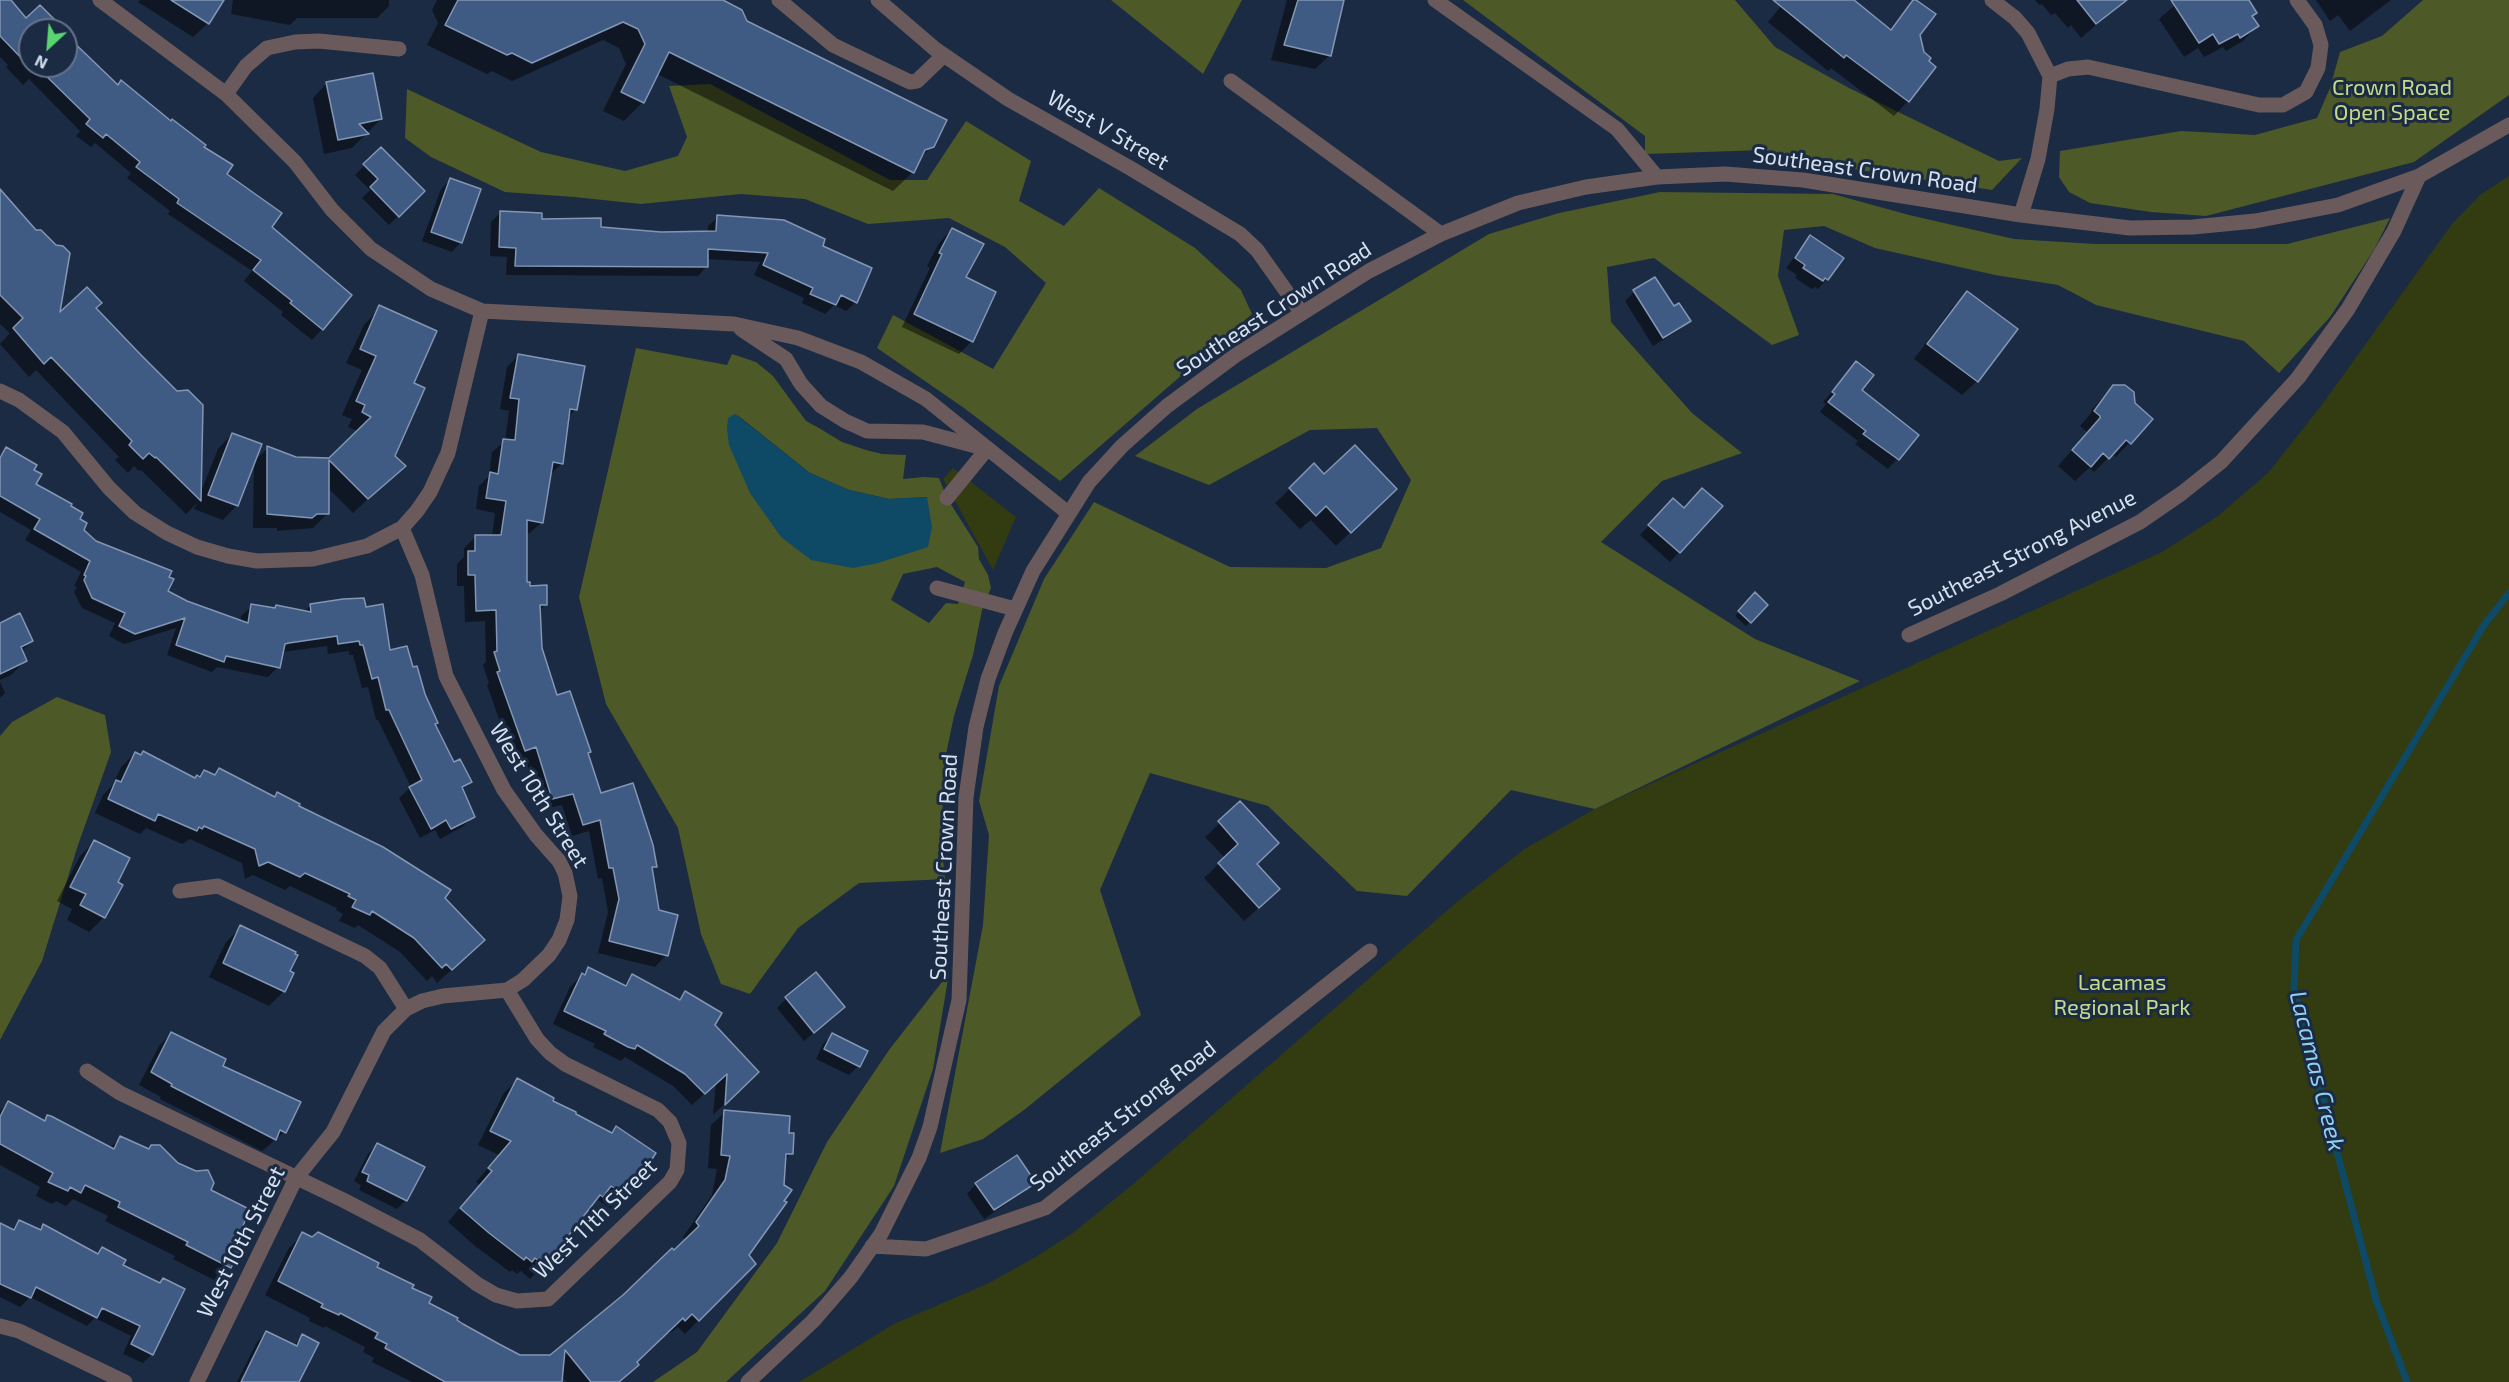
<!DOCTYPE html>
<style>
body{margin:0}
#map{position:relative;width:2509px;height:1382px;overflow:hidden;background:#1b2b43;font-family:"Exo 2",sans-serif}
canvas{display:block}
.north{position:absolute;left:18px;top:18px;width:60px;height:60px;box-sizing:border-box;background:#1b2b43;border:2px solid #657388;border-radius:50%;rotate:206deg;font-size:16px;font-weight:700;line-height:24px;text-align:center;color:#d5e0f0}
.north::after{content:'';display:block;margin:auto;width:21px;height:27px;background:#59d56f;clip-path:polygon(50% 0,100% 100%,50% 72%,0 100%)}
</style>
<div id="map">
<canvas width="2509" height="1382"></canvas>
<div class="north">N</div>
</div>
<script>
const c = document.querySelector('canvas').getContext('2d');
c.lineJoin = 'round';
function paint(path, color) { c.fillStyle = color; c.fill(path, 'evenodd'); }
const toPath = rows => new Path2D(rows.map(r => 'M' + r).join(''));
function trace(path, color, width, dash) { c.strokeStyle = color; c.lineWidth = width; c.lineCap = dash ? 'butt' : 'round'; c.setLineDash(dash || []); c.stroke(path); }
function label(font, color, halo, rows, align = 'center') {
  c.font = font + ' "Exo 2",sans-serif'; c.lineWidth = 6; c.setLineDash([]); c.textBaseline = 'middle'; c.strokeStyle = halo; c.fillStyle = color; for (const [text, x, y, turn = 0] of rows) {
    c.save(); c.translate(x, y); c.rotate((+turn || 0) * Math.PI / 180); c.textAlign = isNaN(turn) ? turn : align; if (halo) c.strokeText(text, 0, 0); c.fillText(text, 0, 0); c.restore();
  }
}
paint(toPath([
 [2509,176,2509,1382,799,1382,894,1324,987,1284,1034,1258,1073,1233,1132,1185,1458,901,1526,848,1595,809,2162,552,2218,516,2268,473,2321,406,2452,224,2480,195],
 [953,468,1016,517,993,570,943,479]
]), '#323c10');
paint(toPath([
 [1111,0,1242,0,1203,74],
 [1463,0,1735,0,1775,47,1849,88,1999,161,2022,158,1992,190,1827,165,1764,150,1645,154,1645,136],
 [2423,0,2509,0,2509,95,2414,162,2206,216,2151,212,2090,203,2069,192,2059,177,2060,151,2181,131,2255,135,2317,118,2330,88,2340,52,2382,36],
 [710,84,890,180,927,180,966,121,1031,161,1019,201,1064,226,1099,188,1195,248,1241,290,1252,314,1060,481,964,408,877,348,893,315,993,369,1046,283,1005,247,949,218,868,224,805,199,741,194,641,204,574,197,505,192,431,157,405,138,407,89,541,152,625,171,678,156,687,137,669,86],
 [1660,192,1833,194,1909,215,2014,239,2095,244,2287,244,2390,218,2374,250,2330,317,2279,373,2244,341,2096,305,2058,285,1995,275,1875,248,1824,226,1784,230,1778,276,1799,335,1772,345,1654,258,1607,267,1611,322,1692,413,1742,453,1662,481,1601,542,1755,639,1860,681,1595,809,1511,790,1407,896,1357,891,1268,806,1150,773,1100,890,1141,1015,1024,1110,983,1139,940,1153,983,925,989,835,979,801,999,686,1044,579,1094,502,1230,567,1326,568,1381,548,1411,480,1377,428,1310,430,1209,485,1135,456,1197,409,1489,234,1559,213],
 [636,348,727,365,732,354,756,362,773,376,806,421,819,428,842,442,866,450,882,454,906,455,903,479,924,477,939,478,947,498,978,547,979,559,988,575,991,588,982,610,973,655,954,716,945,759,941,838,945,879,947,879,859,883,798,928,750,994,721,984,701,934,678,828,606,704,579,597],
 [736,414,810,473,849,490,889,499,927,497,878,563],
 [937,567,965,582,958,604,946,603,929,623,891,600,903,574],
 [57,697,105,715,111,752,77,848,42,961,0,1040,0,736,12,722],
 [949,973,933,1069,894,1186,825,1291,726,1382,653,1382,697,1352,777,1243,827,1142,889,1050]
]), '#4d5927');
paint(toPath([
 [735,414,810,473,849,490,889,499,927,497,932,527,928,547,878,563,853,568,811,560,781,537,750,493,729,445,727,429,728,418]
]), '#0e4965');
paint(toPath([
 [0,0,9,0,26,20,63,30,30,30,30,66,66,66,66,33,71,39,70,40,117,87,202,148,270,227,322,329,312,340,281,315,283,312,244,281,252,271,168,214,170,211,127,178,131,173,95,143,91,147,76,136,80,131,29,79,23,85,6,67,8,65,0,57],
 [140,0,222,0,208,23,193,37,138,2],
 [233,0,389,0,389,6,377,18,297,18,290,25,231,14],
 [437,0,720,0,746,22,932,146,919,159,913,172,893,191,657,74,643,102,624,121,603,111,626,64,619,48,603,40,512,81,492,71,487,74,427,45,438,23,432,10],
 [1287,0,1342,0,1330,55,1315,69,1271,60],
 [1786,0,1853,0,1889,30,1914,0,1918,35,1908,101,1894,116,1831,68,1828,71,1768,22],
 [2035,0,2125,0,2081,38,2071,25,2068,28,2055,13,2051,15,2042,4,2039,5],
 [2181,0,2250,0,2251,17,2257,26,2243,41,2226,51,2223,47,2204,57,2198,48,2184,57,2159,19],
 [2316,0,2391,0,2350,31,2338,15,2330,21],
 [327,83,381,119,352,148,324,154,313,98],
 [381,149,423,191,389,225,362,198,370,190,355,175],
 [450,180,461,242,452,252,422,241,441,189],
 [0,192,58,316,94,308,200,494,218,449,232,434,254,461,268,448,296,459,330,459,358,431,348,427,352,419,342,415,362,370,346,363,364,325,378,310,412,383,393,456,403,466,353,513,327,487,327,514,313,528,277,531,277,528,253,528,254,463,237,505,223,520,194,509,197,503,186,514,141,470,139,471,134,466,128,473,115,460,119,457,36,370,29,377,0,344,10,333,0,324],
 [501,212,540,221,661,234,708,233,708,226,718,217,821,246,856,302,846,311,834,305,825,314,802,303,804,298,754,275,760,262,707,259,707,266,698,276,506,275,507,257,490,256,491,222],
 [952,229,964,278,972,341,959,354,902,327,930,268,927,266,939,243],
 [1810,237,1827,279,1818,289,1815,287,1812,289,1795,278,1797,275,1786,268],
 [1654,279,1674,308,1689,320,1679,330,1653,346,1625,301,1634,292],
 [1967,293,1977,381,1962,395,1914,359,1953,307],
 [519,355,576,409,567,418,562,463,550,475,542,522,530,533,526,533,526,584,546,604,539,611,540,648,556,697,587,754,600,795,655,866,651,870,666,955,655,967,598,953,608,912,602,878,598,879,589,831,572,836,562,805,540,810,525,758,514,761,487,685,489,683,483,665,486,662,485,621,465,622,464,586,457,586,457,564,464,557,464,548,476,536,492,537,495,513,476,509,479,486,489,476,492,452,505,441,509,411,500,409,507,367],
 [1857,363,1860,390,1917,436,1888,469,1855,444,1858,441,1820,412,1826,404,1823,402],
 [2113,387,2151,419,2116,457,2112,454,2094,472,2089,468,2075,481,2058,466,2086,434,2086,431,2080,426,2091,413,2092,409],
 [7,449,32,470,34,485,69,507,78,519,82,530,96,542,166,592,187,602,240,622,241,616,252,606,304,612,311,605,364,609,434,725,453,764,470,782,461,790,473,817,462,827,440,839,435,830,420,838,399,798,411,787,378,720,376,720,368,687,362,688,353,655,349,655,349,651,328,654,327,646,282,652,278,667,268,677,217,667,212,672,167,655,176,628,124,644,109,636,115,623,82,608,74,592,77,587,74,586,81,572,25,540,31,530,0,512,0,456],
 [1314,466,1324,476,1381,503,1336,546,1311,520,1300,529,1275,503],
 [1721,506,1670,562,1640,535,1664,509],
 [1755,594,1766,605,1746,626,1735,616],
 [0,624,32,641,21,652,25,661,11,675,0,680],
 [0,682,5,693,0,698],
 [135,753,140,756,143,753,195,779,204,771,213,776,219,770,274,798,278,794,444,898,469,954,437,983,432,976,427,981,400,952,358,925,355,928,339,921,343,914,336,910,337,908,290,886,285,890,253,875,245,879,242,863,190,839,182,844,146,828,140,834,95,813,103,795,113,785,121,767],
 [1240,804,1264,903,1244,921,1204,878,1225,858,1205,837],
 [94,842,104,917,89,932,67,920,72,909,57,901,80,856],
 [241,927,297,954,288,972,284,991,269,1006,209,977,226,942],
 [588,969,623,986,633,976,678,1000,685,993,757,1072,713,1115,716,1083,692,1105,673,1086,625,1057,621,1061,593,1047,595,1044,553,1024,570,987],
 [786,999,834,1016,804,1041,777,1008],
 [171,1034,221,1067,284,1132,262,1151,160,1099,161,1097,139,1085,159,1046],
 [832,1035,858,1066,849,1075,816,1059,823,1044],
 [517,1080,574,1115,611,1134,616,1128,626,1196,612,1209,598,1200,588,1209,544,1265,530,1279,521,1271,517,1274,512,1270,510,1272,475,1246,448,1222,480,1185,476,1182,499,1155,478,1145,504,1093],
 [8,1103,43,1122,48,1117,110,1148,121,1137,177,1164,209,1190,229,1267,216,1281,173,1259,175,1256,105,1221,108,1216,73,1199,66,1206,56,1201,52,1204,36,1196,40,1187,0,1165,0,1111],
 [725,1112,787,1134,791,1153,784,1161,747,1255,754,1264,685,1334,678,1327,670,1333,668,1331,635,1363,619,1382,567,1382,561,1376,561,1382,412,1382,372,1362,374,1358,363,1352,365,1347,325,1326,324,1328,309,1321,310,1318,265,1295,289,1248,303,1234,375,1268,410,1288,427,1303,520,1356,550,1357,686,1240,683,1237,712,1195,717,1169,708,1168,711,1125],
 [377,1145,406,1200,397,1209,359,1190,361,1185,354,1181,368,1154],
 [1034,1183,1024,1192,984,1219,967,1194,976,1184],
 [19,1222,39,1231,44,1226,96,1255,102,1249,121,1266,158,1284,163,1280,152,1354,143,1363,123,1354,131,1336,95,1318,87,1326,30,1297,20,1307,0,1297,0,1225,11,1230],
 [267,1332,293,1346,303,1336,298,1382,237,1382,257,1342]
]), '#0007');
trace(toPath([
 [2407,1382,2376,1300,2294,989,2296,940,2484,625,2509,593]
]), '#0e4965', 7);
const building = toPath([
 [0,0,11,0,26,18,40,5,65,30,30,30,30,67,0,36,0,0],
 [171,0,224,0,209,24,171,0],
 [458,0,723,0,742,10,747,21,947,120,934,147,925,150,914,173,669,52,644,103,621,92,645,44,638,29,623,22,532,63,512,53,507,55,445,25,458,0],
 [1298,0,1344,0,1331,56,1284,45,1298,0],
 [1773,0,1854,0,1891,30,1913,0,1916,0,1936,14,1920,35,1924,52,1931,58,1929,61,1936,67,1909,102,1846,55,1844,58,1773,0],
 [2077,0,2127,0,2096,24,2077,0],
 [2171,0,2249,0,2257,13,2252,16,2259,26,2240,38,2238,34,2219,44,2213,34,2199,43,2171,0],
 [66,35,118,85,121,80,171,121,172,119,206,145,204,147,233,165,227,174,282,213,272,227,352,295,323,330,290,303,292,301,253,270,261,260,177,203,179,199,136,167,140,162,106,134,103,138,86,124,90,119,36,66,66,66,66,35],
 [373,73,382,119,359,124,369,134,338,140,326,82,373,73],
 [381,147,425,191,399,217,370,187,378,179,363,164,381,147],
 [450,178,481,189,462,243,431,232,450,178],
 [0,189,36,230,41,230,56,245,63,246,70,253,60,312,87,287,102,303,96,308,141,355,177,391,188,390,203,405,201,501,156,457,155,458,149,453,143,459,129,445,132,441,51,357,44,364,13,328,23,318,0,295,0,189],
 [500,211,542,213,542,219,601,218,601,227,661,232,716,231,717,215,784,220,825,239,823,246,872,268,857,303,841,295,836,305,810,294,813,288,763,265,768,253,708,249,708,267,515,266,516,248,499,247,500,211],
 [952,228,984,244,966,277,996,292,973,342,914,314,942,254,939,253,952,228],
 [1810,235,1844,258,1828,280,1825,278,1823,281,1803,268,1805,265,1795,258,1810,235],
 [1655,277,1674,306,1679,303,1691,321,1663,338,1633,290,1655,277],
 [1967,291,2018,329,1978,382,1927,344,1967,291],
 [379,305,437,331,414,383,425,388,395,456,406,466,368,499,329,460,329,514,317,514,312,518,267,514,267,446,296,457,329,458,371,417,362,412,365,405,356,401,376,356,360,349,379,305],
 [518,354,585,366,577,410,570,409,563,464,553,462,543,523,527,520,527,582,530,582,530,586,547,585,547,605,540,605,542,648,557,695,570,691,591,752,588,753,601,793,633,783,653,845,657,867,652,867,659,910,678,915,668,956,609,941,619,899,613,868,609,868,600,820,583,825,573,794,552,799,536,747,525,751,497,672,500,671,494,652,497,651,496,610,476,611,475,575,468,575,468,551,475,551,475,535,501,535,506,501,486,498,490,472,498,474,503,439,515,440,519,399,510,398,518,354],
 [1856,361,1874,375,1862,390,1919,435,1899,460,1863,434,1866,431,1828,402,1835,394,1832,392,1856,361],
 [2113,385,2125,385,2134,392,2135,403,2153,419,2131,444,2126,440,2109,459,2103,453,2091,467,2072,450,2100,418,2100,416,2094,411,2113,385],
 [232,433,262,444,238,506,208,495,232,433],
 [1355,445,1397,489,1351,533,1326,506,1316,516,1289,488,1314,463,1324,474,1355,445],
 [6,447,37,465,34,470,42,474,36,484,72,504,71,506,83,513,80,519,87,523,84,530,96,541,172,571,169,577,174,579,168,591,187,601,248,623,251,604,275,608,276,605,311,612,310,604,343,599,364,598,366,607,383,604,390,650,407,646,413,667,417,666,425,694,438,723,435,724,454,762,460,759,472,782,462,787,475,817,451,829,446,820,431,829,409,787,422,780,389,710,386,710,378,677,372,679,363,645,360,645,359,641,338,644,337,636,289,643,285,644,280,668,226,656,224,662,176,645,185,618,135,634,119,626,125,613,92,598,84,580,86,576,84,575,90,561,34,529,40,519,0,496,0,458,6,447],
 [1702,488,1723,506,1680,553,1648,525,1673,498,1684,508,1702,488],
 [1755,592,1768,605,1751,623,1738,611,1755,592],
 [20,613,33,641,21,647,27,661,0,674,0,623,20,613],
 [143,751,195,778,197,775,200,777,204,770,215,775,219,768,275,797,277,792,300,804,299,806,383,847,451,890,445,898,485,940,452,970,446,964,442,968,414,938,372,911,370,915,352,907,356,900,348,896,350,894,305,873,300,877,268,862,259,866,255,849,204,826,202,829,199,827,197,831,158,814,155,821,108,799,116,780,121,782,135,752,141,755,143,751],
 [1240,801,1279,843,1257,864,1280,889,1259,908,1218,863,1238,844,1218,821,1240,801],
 [94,840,130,858,118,882,123,885,105,918,80,905,86,894,70,887,94,840],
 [240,925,296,952,295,954,298,955,290,971,294,973,285,992,223,963,240,925],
 [588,967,626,986,632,974,680,1000,685,991,722,1013,715,1025,759,1072,725,1105,727,1074,705,1094,685,1074,637,1045,635,1049,628,1047,604,1034,606,1031,564,1011,582,973,585,975,588,967],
 [816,972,845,1007,814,1033,785,997,816,972],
 [171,1032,226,1059,223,1066,301,1102,286,1133,280,1130,276,1140,171,1086,172,1084,151,1072,171,1032],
 [832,1033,868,1051,860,1067,824,1049,832,1033],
 [517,1078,554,1098,553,1101,576,1112,576,1114,612,1133,616,1126,656,1153,627,1197,611,1186,603,1197,600,1195,545,1266,535,1258,532,1262,526,1257,524,1260,489,1233,460,1208,492,1171,488,1168,511,1141,490,1131,517,1078],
 [8,1101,45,1121,47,1115,51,1116,114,1149,120,1136,149,1149,151,1145,160,1145,178,1163,196,1171,208,1170,214,1183,211,1190,249,1209,242,1229,246,1231,240,1241,243,1243,231,1268,186,1245,188,1242,118,1207,120,1202,85,1185,81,1193,70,1187,68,1191,48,1182,53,1173,0,1144,0,1117,8,1101],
 [724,1110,790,1116,789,1133,794,1133,793,1154,786,1154,784,1185,792,1190,784,1201,787,1202,749,1255,756,1264,699,1321,692,1314,685,1321,683,1318,637,1362,639,1365,619,1382,591,1382,565,1350,562,1382,445,1382,385,1348,387,1344,375,1338,378,1333,340,1313,339,1315,321,1307,323,1304,278,1281,302,1232,312,1237,318,1232,379,1263,377,1267,414,1285,412,1288,432,1297,429,1303,458,1318,457,1320,463,1324,499,1344,520,1355,550,1355,623,1295,672,1248,674,1250,699,1226,696,1222,725,1180,730,1156,721,1155,724,1110],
 [377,1143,425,1167,407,1201,367,1181,369,1175,362,1172,377,1143],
 [1017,1155,1036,1183,994,1210,975,1183,1017,1155],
 [19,1220,41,1230,43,1224,98,1254,102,1247,126,1260,123,1265,160,1283,163,1278,185,1289,153,1355,131,1344,140,1326,102,1308,97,1318,36,1287,31,1298,0,1284,0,1223,14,1230,19,1220],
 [266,1331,297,1346,302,1334,319,1343,299,1382,241,1382,266,1331]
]);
paint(building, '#3f5b84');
trace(building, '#8396b4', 1.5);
trace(toPath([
 [100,0,226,94,295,162,332,210,371,249,431,289,482,311,734,324,798,338,861,362,926,399,1068,513],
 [779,0,833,45,910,82,917,81,944,55],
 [878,0,935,49,1008,99,1130,168,1240,234,1257,250,1301,312],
 [1435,0,1617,129,1657,177],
 [1992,0,2015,18,2028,33,2050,76,2047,109,2038,159,2021,215],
 [2050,76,2068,69,2088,67,2259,105,2283,105,2306,92,2318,68,2321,45,2315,25,2297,0],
 [1231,81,1441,234],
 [226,94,246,66,267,48,295,42,319,41,399,49],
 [741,329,786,359,801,384,821,406,845,421,867,431,923,432,987,449,947,498],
 [0,391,19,400,63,432,109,488,135,513,167,533,197,547,228,556,257,561,313,559,367,546,402,528,417,511,430,492,448,453,482,311],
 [937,588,1015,609],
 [1909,635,2000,594,2140,522,2182,493,2221,462,2298,378,2348,309,2394,231,2419,176],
 [180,891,218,886,365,956,380,968,406,1009],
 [87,1071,120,1093,343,1200,420,1240,477,1284,496,1295,517,1301,548,1299,670,1182,677,1170,679,1143,670,1122,658,1110,565,1064,550,1053,537,1039,507,990],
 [872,1246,926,1249,1045,1208,1370,951],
 [0,1326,19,1331,125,1382],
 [197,1382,296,1178,333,1132,384,1031,406,1009,422,1001,443,996,507,990,523,980,549,955,559,940,567,920,570,896,565,873,559,861,536,835,504,790,446,676,422,575,402,528],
 [748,1382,813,1321,851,1277,881,1234,919,1158,930,1127,959,1000,966,797,976,727,988,679,1005,633,1033,571,1089,482,1122,446,1167,406,1236,355,1369,271,1441,234,1518,203,1586,187,1657,177,1725,174,1803,180,2021,215,2130,228,2193,227,2255,221,2338,205,2419,176,2509,125]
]), '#6b5a5b', 15);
label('22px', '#c5da8b', '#1b2b43', [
 ["Crown Road",2392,88],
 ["Open Space",2392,113],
 ["Lacamas",2122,983],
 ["Regional Park",2122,1008]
]);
label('22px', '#d5e0f0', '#1b2b43', [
 ["West V Street",1108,130,30],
 ["Southeast Crown Road",1865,170,8],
 ["Southeast Crown Road",1274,309,-33],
 ["Southeast Strong Avenue",2022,553,-27],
 ["West 10th Street",539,795,58],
 ["Southeast Crown Road",944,867,-87],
 ["Southeast Strong Road",1123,1116,-38],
 ["West 11th Street",595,1219,-44],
 ["West 10th Street",241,1242,-63]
]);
label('italic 24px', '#8fcff5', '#1b2b43', [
 ["Lacamas Creek",2317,1071,76]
]);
</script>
